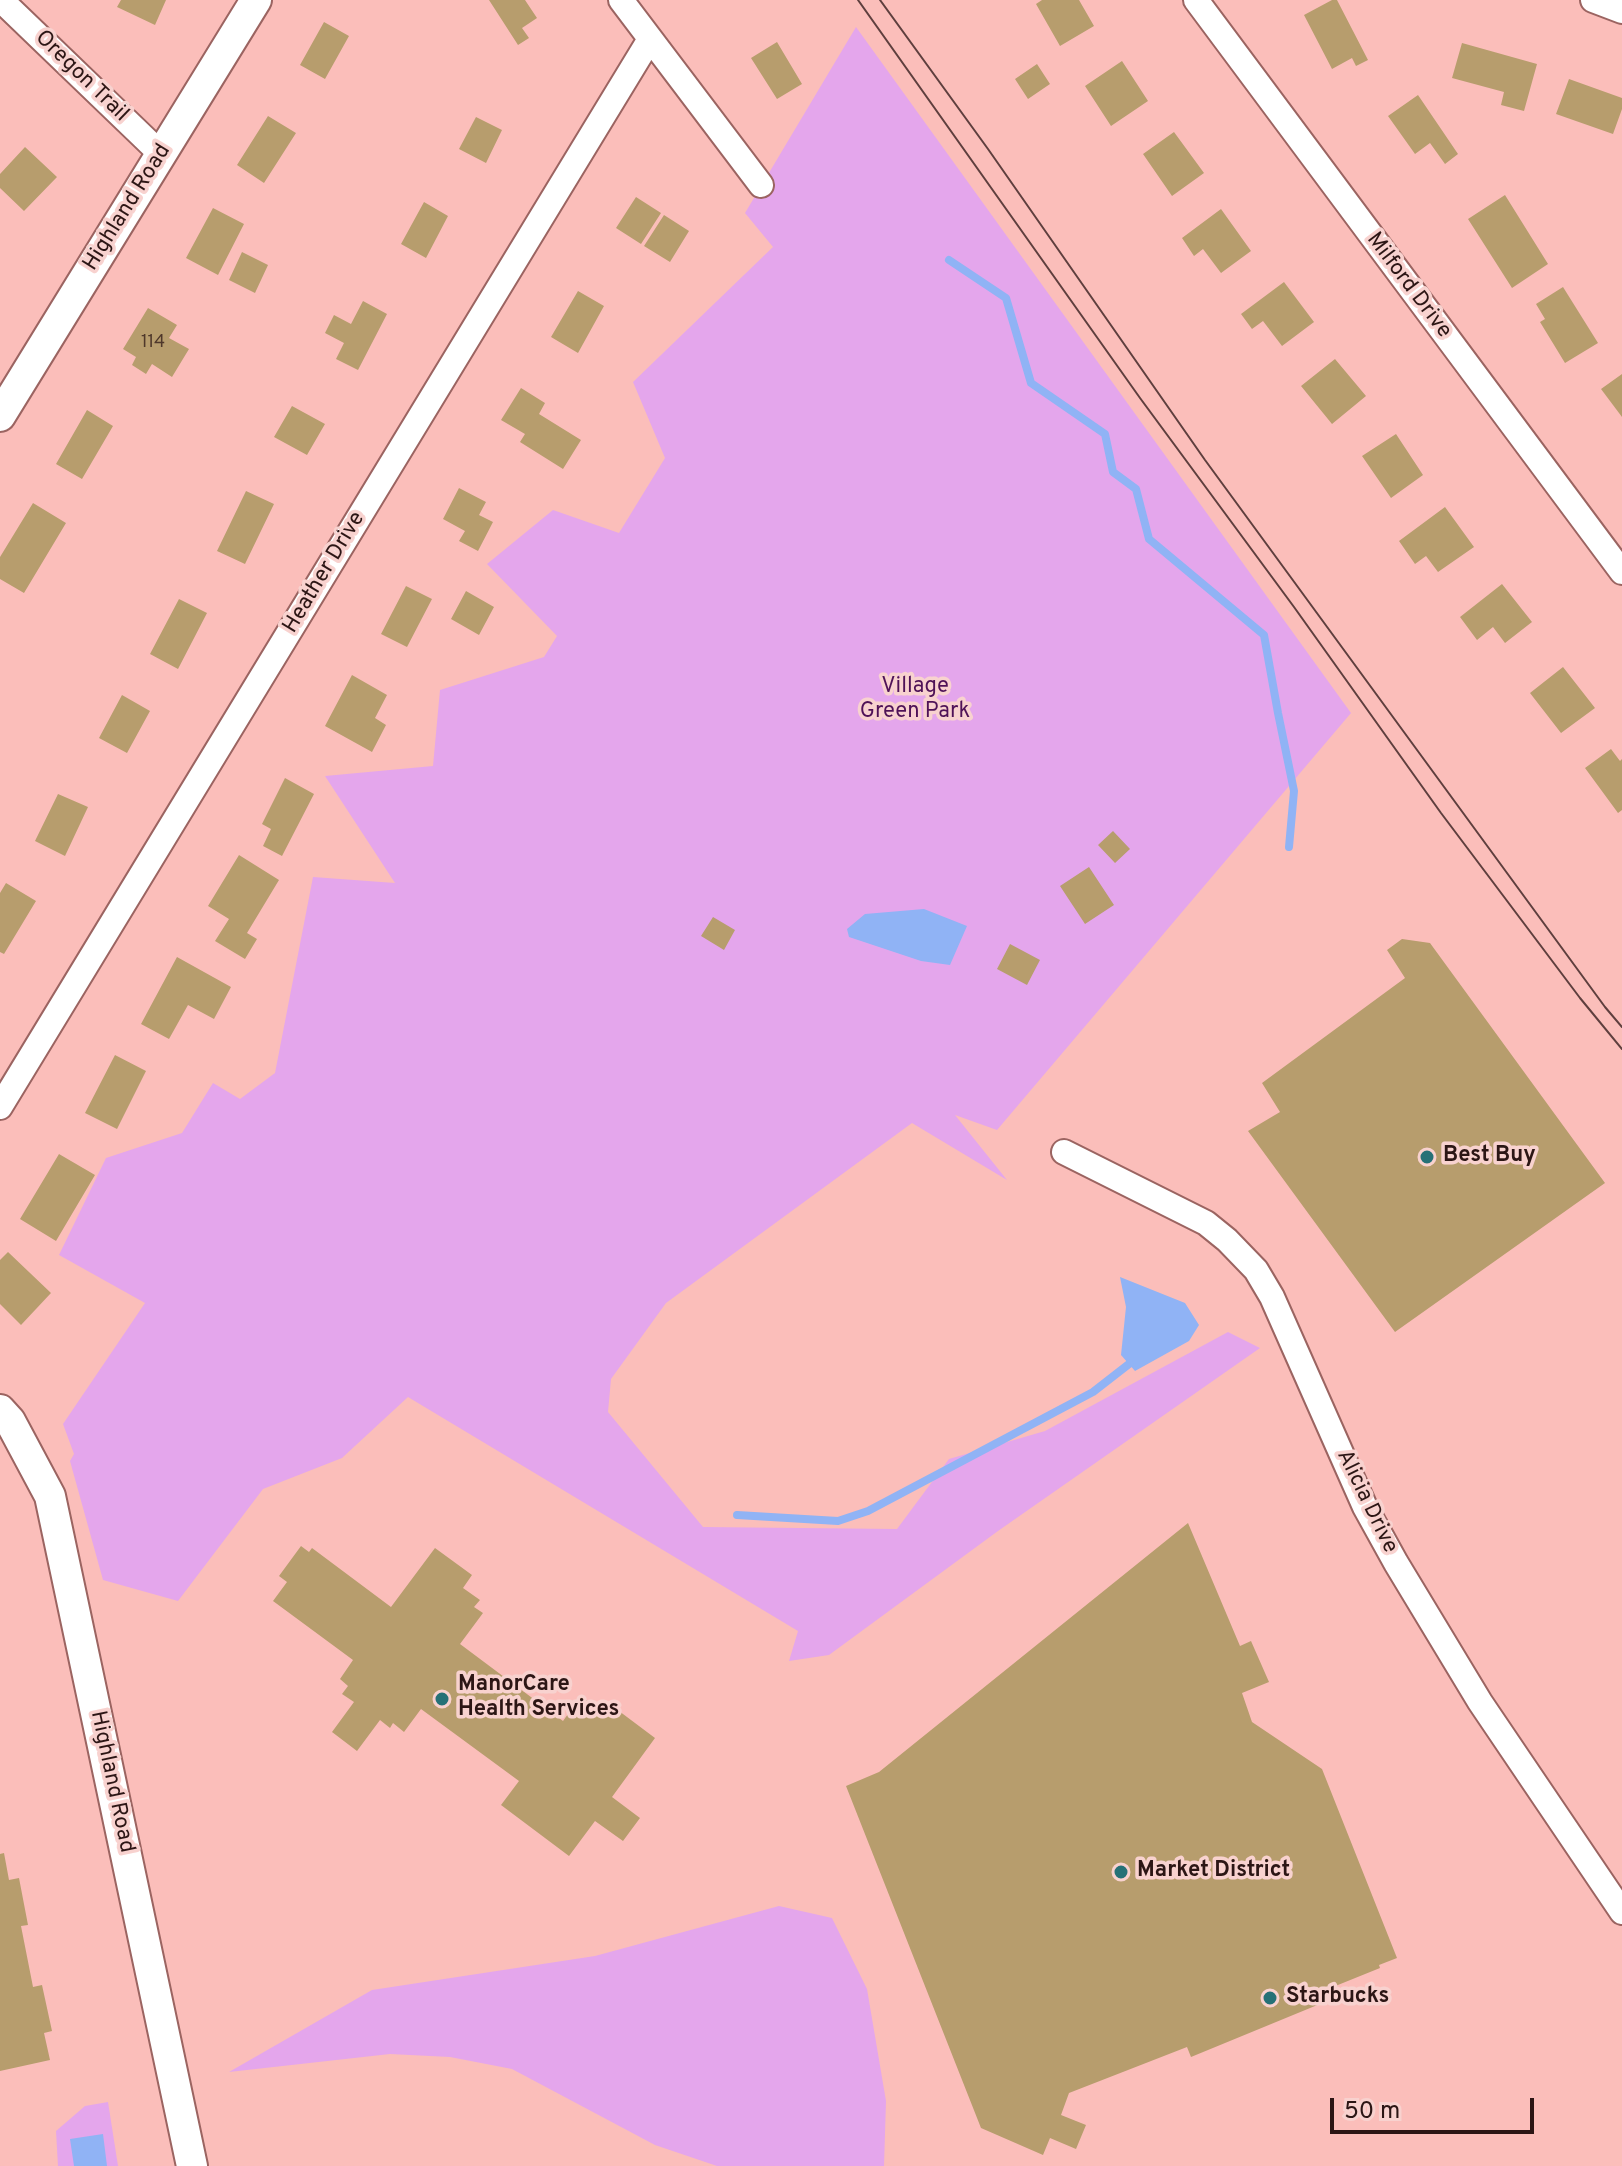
<!DOCTYPE html>
<style>
body{margin:0}
#map{position:relative;width:1622px;height:2166px;overflow:hidden;background:#fbbeba;font-family:Overpass,sans-serif}
canvas{display:block}
.scale{position:absolute;left:1330px;top:2098px;width:204px;height:36px;box-sizing:border-box;border:4px solid #2c1615;border-top:0;padding-left:10px;font-size:24px;line-height:28px;white-space:nowrap;color:#2c1615;-webkit-text-stroke:6px #f8d2cf;paint-order:stroke}
</style>
<div id="map">
<canvas width="1622" height="2166"></canvas>
<div class="scale">50 m</div>
</div>
<script>
const c = document.querySelector('canvas').getContext('2d');
c.lineJoin = 'round';
function paint(path, color) { c.fillStyle = color; c.fill(path, 'evenodd'); }
const toPath = rows => new Path2D(rows.map(r => 'M' + r).join(''));
function trace(path, color, width, dash) { c.strokeStyle = color; c.lineWidth = width; c.lineCap = dash ? 'butt' : 'round'; c.setLineDash(dash || []); c.stroke(path); }
function label(font, color, halo, rows, align = 'center') {
  c.font = font + ' Overpass,sans-serif'; c.lineWidth = 7; c.setLineDash([]); c.textBaseline = 'middle'; c.strokeStyle = halo; c.fillStyle = color; for (const [text, x, y, turn = 0] of rows) {
    c.save(); c.translate(x, y); c.rotate((+turn || 0) * Math.PI / 180); c.textAlign = isNaN(turn) ? turn : align; if (halo) c.strokeText(text, 0, 0); c.fillText(text, 0, 0); c.restore();
  }
}
paint(toPath([
 [856,27,1351,713,997,1130,955,1115,1007,1180,912,1123,666,1303,611,1379,608,1412,703,1527,897,1529,949,1459,1045,1431,1228,1332,1260,1348,998,1531,829,1655,789,1661,798,1631,408,1397,342,1458,263,1489,178,1601,103,1580,70,1461,74,1454,63,1424,145,1303,59,1255,106,1158,182,1133,213,1083,240,1099,275,1073,313,877,395,883,325,776,433,766,440,690,544,657,557,636,487,564,553,510,619,533,665,458,633,382,773,247,745,213],
 [779,1906,832,1918,867,1989,886,2101,884,2166,717,2166,655,2145,512,2069,450,2057,390,2054,229,2072,372,1990,595,1956],
 [108,2102,118,2166,58,2166,56,2131,85,2106]
]), '#e4a6ec');
paint(toPath([
 [924,909,967,926,950,965,921,961,849,937,847,929,865,914],
 [1120,1277,1185,1303,1199,1325,1189,1341,1135,1371,1121,1355,1126,1307],
 [103,2134,107,2166,74,2166,70,2139]
]), '#90b3f5');
trace(toPath([
 [949,260,1006,298,1031,383,1105,434,1113,472,1136,489,1149,539,1264,635,1278,713,1294,791,1289,847],
 [737,1515,838,1521,868,1511,1093,1392,1129,1364]
]), '#90b3f5', 8);
paint(toPath([
 [121,0,166,0,155,25,117,7],
 [489,0,525,0,537,18,522,28,529,38,518,45],
 [1042,0,1079,0,1094,26,1060,46,1036,4],
 [1332,0,1337,0,1368,60,1356,66,1352,58,1332,69,1304,15],
 [324,22,349,36,325,79,300,65],
 [777,42,802,84,777,99,751,58],
 [1462,43,1537,64,1524,111,1501,105,1504,92,1452,78],
 [1122,61,1148,101,1111,126,1085,86],
 [1037,64,1050,84,1028,99,1015,79],
 [1569,79,1622,98,1622,109,1613,134,1556,114],
 [1418,95,1458,154,1445,164,1430,143,1415,154,1388,116],
 [268,116,296,133,264,183,237,165],
 [476,117,502,130,486,163,459,149],
 [1174,132,1204,173,1172,196,1143,154],
 [25,147,57,177,24,211,0,188,0,174],
 [1505,195,1548,264,1512,288,1468,219],
 [636,197,661,213,641,244,616,228],
 [424,202,448,216,426,258,401,244],
 [213,208,244,224,218,275,186,258],
 [1221,209,1251,251,1221,273,1203,249,1194,256,1182,238],
 [664,215,689,231,670,262,644,246],
 [242,252,268,265,255,293,229,280],
 [1284,282,1314,322,1282,346,1263,321,1252,329,1241,314],
 [1563,287,1598,343,1565,363,1540,322,1545,319,1536,304],
 [578,291,604,306,578,353,551,337],
 [363,301,387,314,358,370,336,359,344,343,325,333,334,315,351,324],
 [148,308,177,325,169,338,189,349,172,377,152,364,146,374,132,365,136,357,123,349],
 [1335,359,1366,396,1332,424,1301,386],
 [1622,374,1622,417,1601,389],
 [521,388,545,403,539,414,581,440,563,469,520,442,525,434,501,420],
 [292,406,325,424,307,455,274,437],
 [87,410,113,426,82,479,56,464],
 [1396,434,1423,475,1391,498,1362,456],
 [459,488,486,502,479,515,493,522,478,551,459,541,465,531,443,519],
 [246,491,274,504,245,564,217,551],
 [33,503,66,523,24,593,0,579,0,557],
 [1445,507,1474,547,1438,572,1426,556,1415,564,1399,541],
 [1502,584,1532,622,1505,643,1493,627,1477,640,1460,617],
 [406,586,432,599,407,647,381,634],
 [466,591,494,607,479,635,451,619],
 [179,599,207,613,178,669,150,654],
 [1563,667,1595,708,1561,733,1530,693],
 [352,675,387,695,375,718,386,725,372,752,325,726],
 [122,695,150,711,127,753,99,738],
 [1611,749,1620,761,1622,759,1622,810,1618,813,1585,768],
 [285,778,314,794,282,856,263,846,271,829,262,824],
 [58,794,88,807,65,856,35,841],
 [1113,831,1130,849,1115,863,1098,845],
 [239,855,279,880,247,933,257,939,245,959,215,941,229,919,208,906],
 [1089,867,1114,905,1085,924,1060,886],
 [6,883,36,901,4,954,0,952,0,893],
 [713,917,735,930,724,950,701,936],
 [1402,939,1430,943,1605,1183,1395,1332,1248,1131,1280,1112,1262,1083,1405,978,1387,950],
 [1010,944,1040,960,1027,985,997,969],
 [177,957,231,987,214,1019,188,1005,169,1039,141,1024],
 [115,1055,146,1071,117,1129,85,1113],
 [59,1154,95,1175,56,1241,20,1219],
 [8,1252,51,1293,21,1325,0,1304,0,1260],
 [1188,1523,1240,1646,1251,1641,1269,1682,1242,1693,1252,1722,1322,1769,1397,1958,1379,1965,1380,1968,1328,1989,1332,1999,1191,2057,1187,2047,1069,2093,1061,2115,1086,2125,1076,2149,1050,2138,1043,2155,981,2128,846,1786,879,1772],
 [301,1546,309,1552,312,1548,391,1607,435,1548,472,1575,463,1588,480,1600,474,1607,483,1613,460,1644,563,1721,581,1696,605,1714,611,1705,655,1738,612,1797,640,1818,623,1841,595,1821,569,1856,501,1805,519,1781,421,1709,404,1732,393,1723,390,1728,380,1720,357,1751,332,1732,354,1702,342,1694,348,1686,340,1679,353,1660,273,1601,287,1582,279,1576],
 [4,1853,9,1880,19,1878,28,1925,21,1926,33,1987,42,1985,52,2031,44,2033,50,2060,0,2071,0,1854]
]), '#b79d6d');
const minor = toPath([
 [1,0,161,154],
 [621,0,761,185],
 [1196,0,1622,572],
 [1593,0,1622,11],
 [0,1107,650,39],
 [1064,1152,1206,1223,1227,1240,1256,1270,1272,1297,1365,1507,1396,1563,1480,1702,1622,1912]
]);
const tertiary = toPath([
 [0,416,256,0],
 [0,1410,10,1421,50,1496,192,2166]
]);
trace(minor, '#9b6461', 28);
trace(tertiary, '#9b6461', 34);
trace(minor, '#fff', 24);
trace(tertiary, '#fff', 30);
trace(toPath([
 [858,0,1140,398,1294,607,1441,813,1580,998,1622,1049],
 [880,0,988,149,1205,460,1605,1007,1622,1027]
]), '#5f3f3e', 2);
for (const [x, y, r, color] of [
 [1427,1157,8,"#267177"],
 [442,1699,8,"#267177"],
 [1121,1872,8,"#267177"],
 [1270,1998,8,"#267177"]
]) { const dot = new Path2D(); dot.arc(x, y, r, 0, 2 * Math.PI); c.fillStyle = color; c.fill(dot); trace(dot, '#f8d2cf', 3); }
label('18px', '#4f382b', null, [
 ["114",153,343]
]);
label('22px', '#2c1615', '#f8d2cf', [
 ["Oregon Trail",81,77,44],
 ["Highland Road",128,208,-58],
 ["Milford Drive",1408,286,53],
 ["Heather Drive",325,573,-59],
 ["Alicia Drive",1366,1502,64],
 ["Highland Road",111,1782,78]
]);
label('22px', '#4f1257', '#f8d2cf', [
 ["Village",915,688],
 ["Green Park",915,713]
]);
label('bold 22px', '#2c1615', '#f8d2cf', [
 ["Best Buy",1443,1157],
 ["ManorCare",458,1686],
 ["Health Services",458,1711],
 ["Market District",1137,1872],
 ["Starbucks",1286,1998]
], 'left');
</script>
